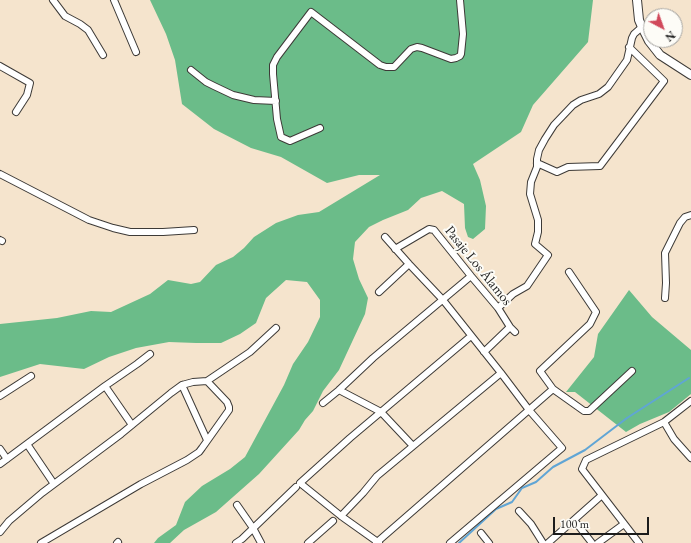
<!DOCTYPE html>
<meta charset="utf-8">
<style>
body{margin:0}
#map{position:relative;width:691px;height:543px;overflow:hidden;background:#f5e4cd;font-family:"EB Garamond",serif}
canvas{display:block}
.north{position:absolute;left:643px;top:8px;width:40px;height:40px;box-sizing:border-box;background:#fdfcf7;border:1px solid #a3a29f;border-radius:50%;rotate:139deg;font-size:11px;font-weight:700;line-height:16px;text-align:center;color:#1c1c1c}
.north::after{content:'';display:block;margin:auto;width:14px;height:18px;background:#d1495b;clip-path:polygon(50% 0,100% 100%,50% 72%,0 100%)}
.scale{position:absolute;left:553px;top:517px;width:96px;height:18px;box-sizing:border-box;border:2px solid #1c1c1c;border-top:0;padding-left:5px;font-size:12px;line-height:14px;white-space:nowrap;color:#1c1c1c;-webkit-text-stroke:3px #fdfcf7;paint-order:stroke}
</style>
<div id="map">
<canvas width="691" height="543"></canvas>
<div class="north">N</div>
<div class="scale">100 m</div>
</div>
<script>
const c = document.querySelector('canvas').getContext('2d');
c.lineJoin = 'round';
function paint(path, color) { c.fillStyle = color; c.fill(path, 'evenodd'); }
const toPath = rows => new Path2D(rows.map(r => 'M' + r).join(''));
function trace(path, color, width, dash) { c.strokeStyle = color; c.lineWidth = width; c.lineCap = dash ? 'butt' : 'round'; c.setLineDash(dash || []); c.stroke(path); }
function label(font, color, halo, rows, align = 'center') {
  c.font = font + ' "EB Garamond",serif'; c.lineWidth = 4; c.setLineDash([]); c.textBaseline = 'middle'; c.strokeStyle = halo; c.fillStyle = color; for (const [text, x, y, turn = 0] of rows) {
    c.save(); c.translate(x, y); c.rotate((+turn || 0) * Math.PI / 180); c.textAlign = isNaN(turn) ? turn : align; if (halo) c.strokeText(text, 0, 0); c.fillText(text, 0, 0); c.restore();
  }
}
paint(toPath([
 [150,0,593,0,588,42,533,105,521,132,473,164,480,180,486,206,485,229,473,239,468,237,465,228,464,204,442,191,421,198,408,210,383,220,369,227,355,242,353,259,359,279,368,298,365,314,339,370,323,391,313,411,305,420,299,430,259,474,216,512,184,530,170,543,154,543,158,538,176,525,185,502,202,486,230,469,245,457,284,385,293,364,308,342,320,317,320,300,307,282,286,280,266,298,256,323,240,334,221,343,196,343,169,342,136,348,109,357,84,369,40,364,0,377,0,324,57,318,91,311,111,312,150,294,168,280,191,284,200,282,216,265,233,257,244,248,254,237,276,223,298,215,319,212,380,175,359,175,327,183,281,157,251,148,214,129,182,104,175,60,166,34],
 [629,290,652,317,691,350,691,394,669,412,640,424,626,432,575,392,566,392,594,357,598,334]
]), '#6bbc89');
trace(toPath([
 [459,543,496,509,512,502,522,488,536,482,553,467,585,450,627,418,689,378]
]), '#60a5d5', 2);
const minor = toPath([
 [53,0,65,16,80,24,88,30,103,55],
 [114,0,136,52],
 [0,66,30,83,27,95,16,112],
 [191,70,206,82,214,86,233,95,254,100,276,101],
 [320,128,290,141,281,137,277,119,273,74,273,65,277,57,311,12,380,65,386,67,394,67,411,49,417,47,422,48,451,59,456,58,460,56,461,54,463,34,460,0],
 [537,163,557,172,568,167,600,166,664,81,629,47],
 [0,174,89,220,113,228,130,232,163,232,194,230],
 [385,237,409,264,443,300,501,373,529,410,562,448,450,543],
 [0,240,2,241],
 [395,249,429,229,434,230,471,276,498,308,510,327,515,332],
 [379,292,409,264],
 [665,298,666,283,665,253,680,223,685,217,691,215],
 [498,308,513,294,527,286,548,255,535,244,538,232,538,220,530,194,531,182,537,167,537,159,539,150,545,139,554,125,573,105,581,100,599,94,608,87,627,60,632,38,634,34,642,27],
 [484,352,510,327],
 [182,385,207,440],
 [105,386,132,425],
 [553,389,584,411,589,411,632,371],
 [339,390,381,412,413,446],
 [0,396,31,376],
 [323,403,339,390,373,358,471,276],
 [664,422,674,439,691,458],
 [27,444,54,484],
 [0,449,7,459],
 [0,464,105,386,137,364,150,354],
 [237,505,253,528,261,543],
 [519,511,531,524,543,543],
 [341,516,363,493,377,476,501,373],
 [574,520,592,543],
 [0,532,9,521,42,493,121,434,171,393,182,385,193,382,207,381,250,352,276,328],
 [481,533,489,543],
 [41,543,141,484,187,460,199,452,202,448,229,410,229,407,227,402,207,381],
 [117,543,118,542],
 [236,543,242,539,296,487],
 [308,543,333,521],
 [376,543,553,389,540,371,590,324,596,312,569,272],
 [379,543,341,516,300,483,350,438,471,336],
 [548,543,602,495],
 [598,543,624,524],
 [639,543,582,469,586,460,664,422,691,401]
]);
const major = toPath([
 [637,0,639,20,642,27,649,41,660,55,691,75]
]);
trace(minor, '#3d3a37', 8);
trace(major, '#3d3a37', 10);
trace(minor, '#fff', 6);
trace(major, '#fff', 8);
label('14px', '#1c1c1c', '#fdfcf7', [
 ["Pasaje Los Álamos",478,266,51]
]);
</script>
